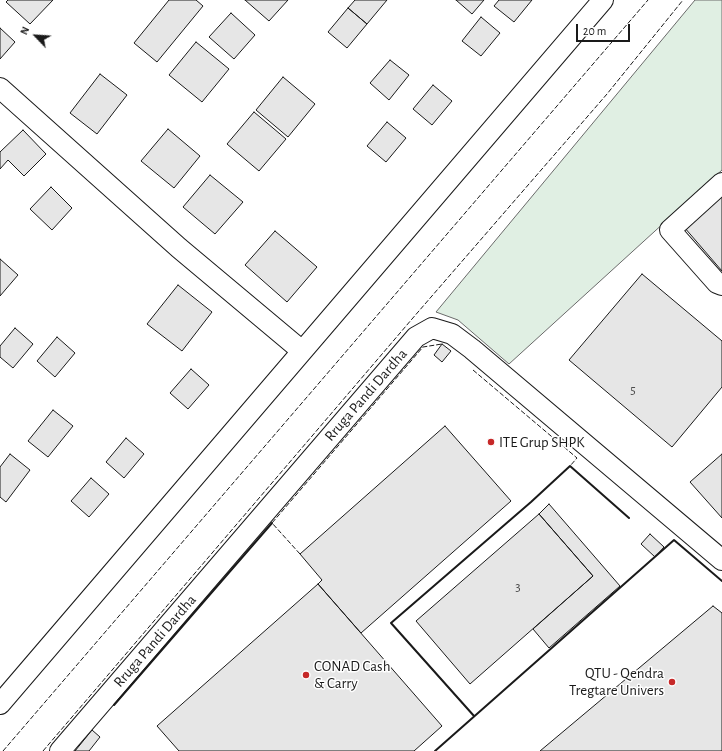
<!DOCTYPE html>
<style>
body{margin:0}
#map{position:relative;width:722px;height:751px;overflow:hidden;background:#fff;font-family:"Alegreya Sans",sans-serif}
canvas{display:block}
.north{position:absolute;left:16px;top:16px;width:40px;height:40px;-webkit-text-stroke:3px #fff;paint-order:stroke;rotate:295deg;font-size:11px;font-weight:700;line-height:16px;text-align:center;color:#1a1a1a}
.north::after{content:'';display:block;margin:auto;width:14px;height:18px;background:#1a1a1a;clip-path:polygon(50% 0,100% 100%,50% 72%,0 100%)}
.scale{position:absolute;left:576px;top:24px;width:54px;height:18px;box-sizing:border-box;border:2px solid #1a1a1a;border-top:0;padding-left:5px;font-size:12px;line-height:14px;white-space:nowrap;color:#1a1a1a;-webkit-text-stroke:3px #fff;paint-order:stroke}
</style>
<div id="map">
<canvas width="722" height="751"></canvas>
<div class="north">N</div>
<div class="scale">20 m</div>
</div>
<script>
const c = document.querySelector('canvas').getContext('2d');
c.lineJoin = 'round';
function paint(path, color) { c.fillStyle = color; c.fill(path, 'evenodd'); }
const toPath = rows => new Path2D(rows.map(r => 'M' + r).join(''));
function trace(path, color, width, dash) { c.strokeStyle = color; c.lineWidth = width; c.lineCap = dash ? 'butt' : 'round'; c.setLineDash(dash || []); c.stroke(path); }
function label(font, color, halo, rows, align = 'center') {
  c.font = font + ' "Alegreya Sans",sans-serif'; c.lineWidth = 3; c.setLineDash([]); c.textBaseline = 'middle'; c.strokeStyle = halo; c.fillStyle = color; for (const [text, x, y, turn = 0] of rows) {
    c.save(); c.translate(x, y); c.rotate((+turn || 0) * Math.PI / 180); c.textAlign = isNaN(turn) ? turn : align; if (halo) c.strokeText(text, 0, 0); c.fillText(text, 0, 0); c.restore();
  }
}
const green = toPath([
 [695,0,722,0,722,170,509,364,458,320,436,312,695,0]
]);
paint(green, '#e0efe3');
trace(green, '#6a6a6a', 1);
const building = toPath([
 [8,0,53,0,30,24,6,2,8,0],
 [169,0,196,0,203,6,157,62,134,43,169,0],
 [245,0,288,0,269,21,245,0],
 [355,0,387,0,367,24,348,8,355,0],
 [456,0,484,0,472,14,456,0],
 [499,0,532,0,514,22,494,6,499,0],
 [348,8,367,24,347,48,328,32,348,8],
 [231,13,255,35,234,59,209,37,231,13],
 [481,17,500,33,481,56,462,41,481,17],
 [0,28,15,42,0,59,0,28],
 [196,42,229,69,202,102,169,75,196,42],
 [390,60,409,75,389,100,370,83,390,60],
 [100,74,127,95,97,134,70,113,100,74],
 [283,77,315,104,288,137,256,110,283,77],
 [433,85,452,101,432,125,413,109,433,85],
 [254,112,286,139,259,171,227,144,254,112],
 [387,122,406,138,386,162,367,146,387,122],
 [168,129,200,156,174,188,141,161,168,129],
 [23,130,46,154,24,176,8,160,0,169,0,152,23,130],
 [210,175,243,202,215,234,183,207,210,175],
 [51,187,72,208,52,230,30,209,51,187],
 [722,194,722,271,684,227,722,194],
 [275,231,317,267,287,302,245,265,275,231],
 [0,259,18,275,0,296,0,259],
 [642,274,722,341,722,387,672,447,569,360,642,274],
 [178,285,212,312,182,351,147,324,178,285],
 [15,328,33,344,13,368,0,357,0,346,15,328],
 [57,337,75,353,55,377,37,361,57,337],
 [442,344,451,351,442,362,434,355,442,344],
 [191,369,209,385,188,409,170,393,191,369],
 [53,410,73,426,48,457,28,441,53,410],
 [445,426,511,501,361,633,318,584,322,580,300,554,445,426],
 [126,438,144,454,124,478,106,462,126,438],
 [10,454,30,470,6,502,0,497,0,467,10,454],
 [722,454,722,518,690,482,722,454],
 [91,478,109,494,89,517,71,501,91,478],
 [549,504,620,586,549,648,533,629,593,576,539,514,549,504],
 [539,514,593,576,470,684,416,621,539,514],
 [650,534,664,547,655,557,641,544,650,534],
 [318,584,442,726,414,751,179,751,157,726,318,584],
 [713,606,722,613,722,751,540,751,713,606],
 [92,730,100,737,89,751,75,751,92,730]
]);
paint(building, '#e6e6e6');
trace(building, '#1a1a1a', 1);
const minor = toPath([
 [0,88,179,248,302,351],
 [722,183,670,230,717,283,722,285],
 [0,704,603,0],
 [60,751,416,337,432,328,452,334,472,349,722,560]
]);
trace(minor, '#1a1a1a', 22);
trace(minor, '#fff', 20);
trace(toPath([
 [473,370,577,458,570,466],
 [300,554,272,523,423,347,442,344],
 [3,751,648,0],
 [43,751,412,319,607,94,683,0]
]), '#1a1a1a', 1, [5, 2]);
trace(toPath([
 [114,705,272,523],
 [474,716,391,623,531,502,570,466,629,518],
 [435,751,674,540,722,581]
]), '#1a1a1a', 2);
for (const [x, y, r, color] of [
 [491,442,4,"#c62828"],
 [306,675,4,"#c62828"],
 [672,682,4,"#c62828"]
]) { const dot = new Path2D(); dot.arc(x, y, r, 0, 2 * Math.PI); c.fillStyle = color; c.fill(dot); trace(dot, '#fff', 1.5); }
label('13px', '#4d4d4d', null, [
 ["5",633,390],
 ["3",518,587]
]);
label('15px', '#1a1a1a', '#fff', [
 ["Rruga Pandi Dardha",366,395,-49],
 ["Rruga Pandi Dardha",155,641,-49]
]);
label('15px', '#1a1a1a', '#fff', [
 ["ITE Grup SHPK",499,442],
 ["CONAD Cash",314,666],
 ["& Carry",314,683],
 ["QTU - Qendra",664,673,"right"],
 ["Tregtare Univers",664,690,"right"]
], 'left');
</script>
